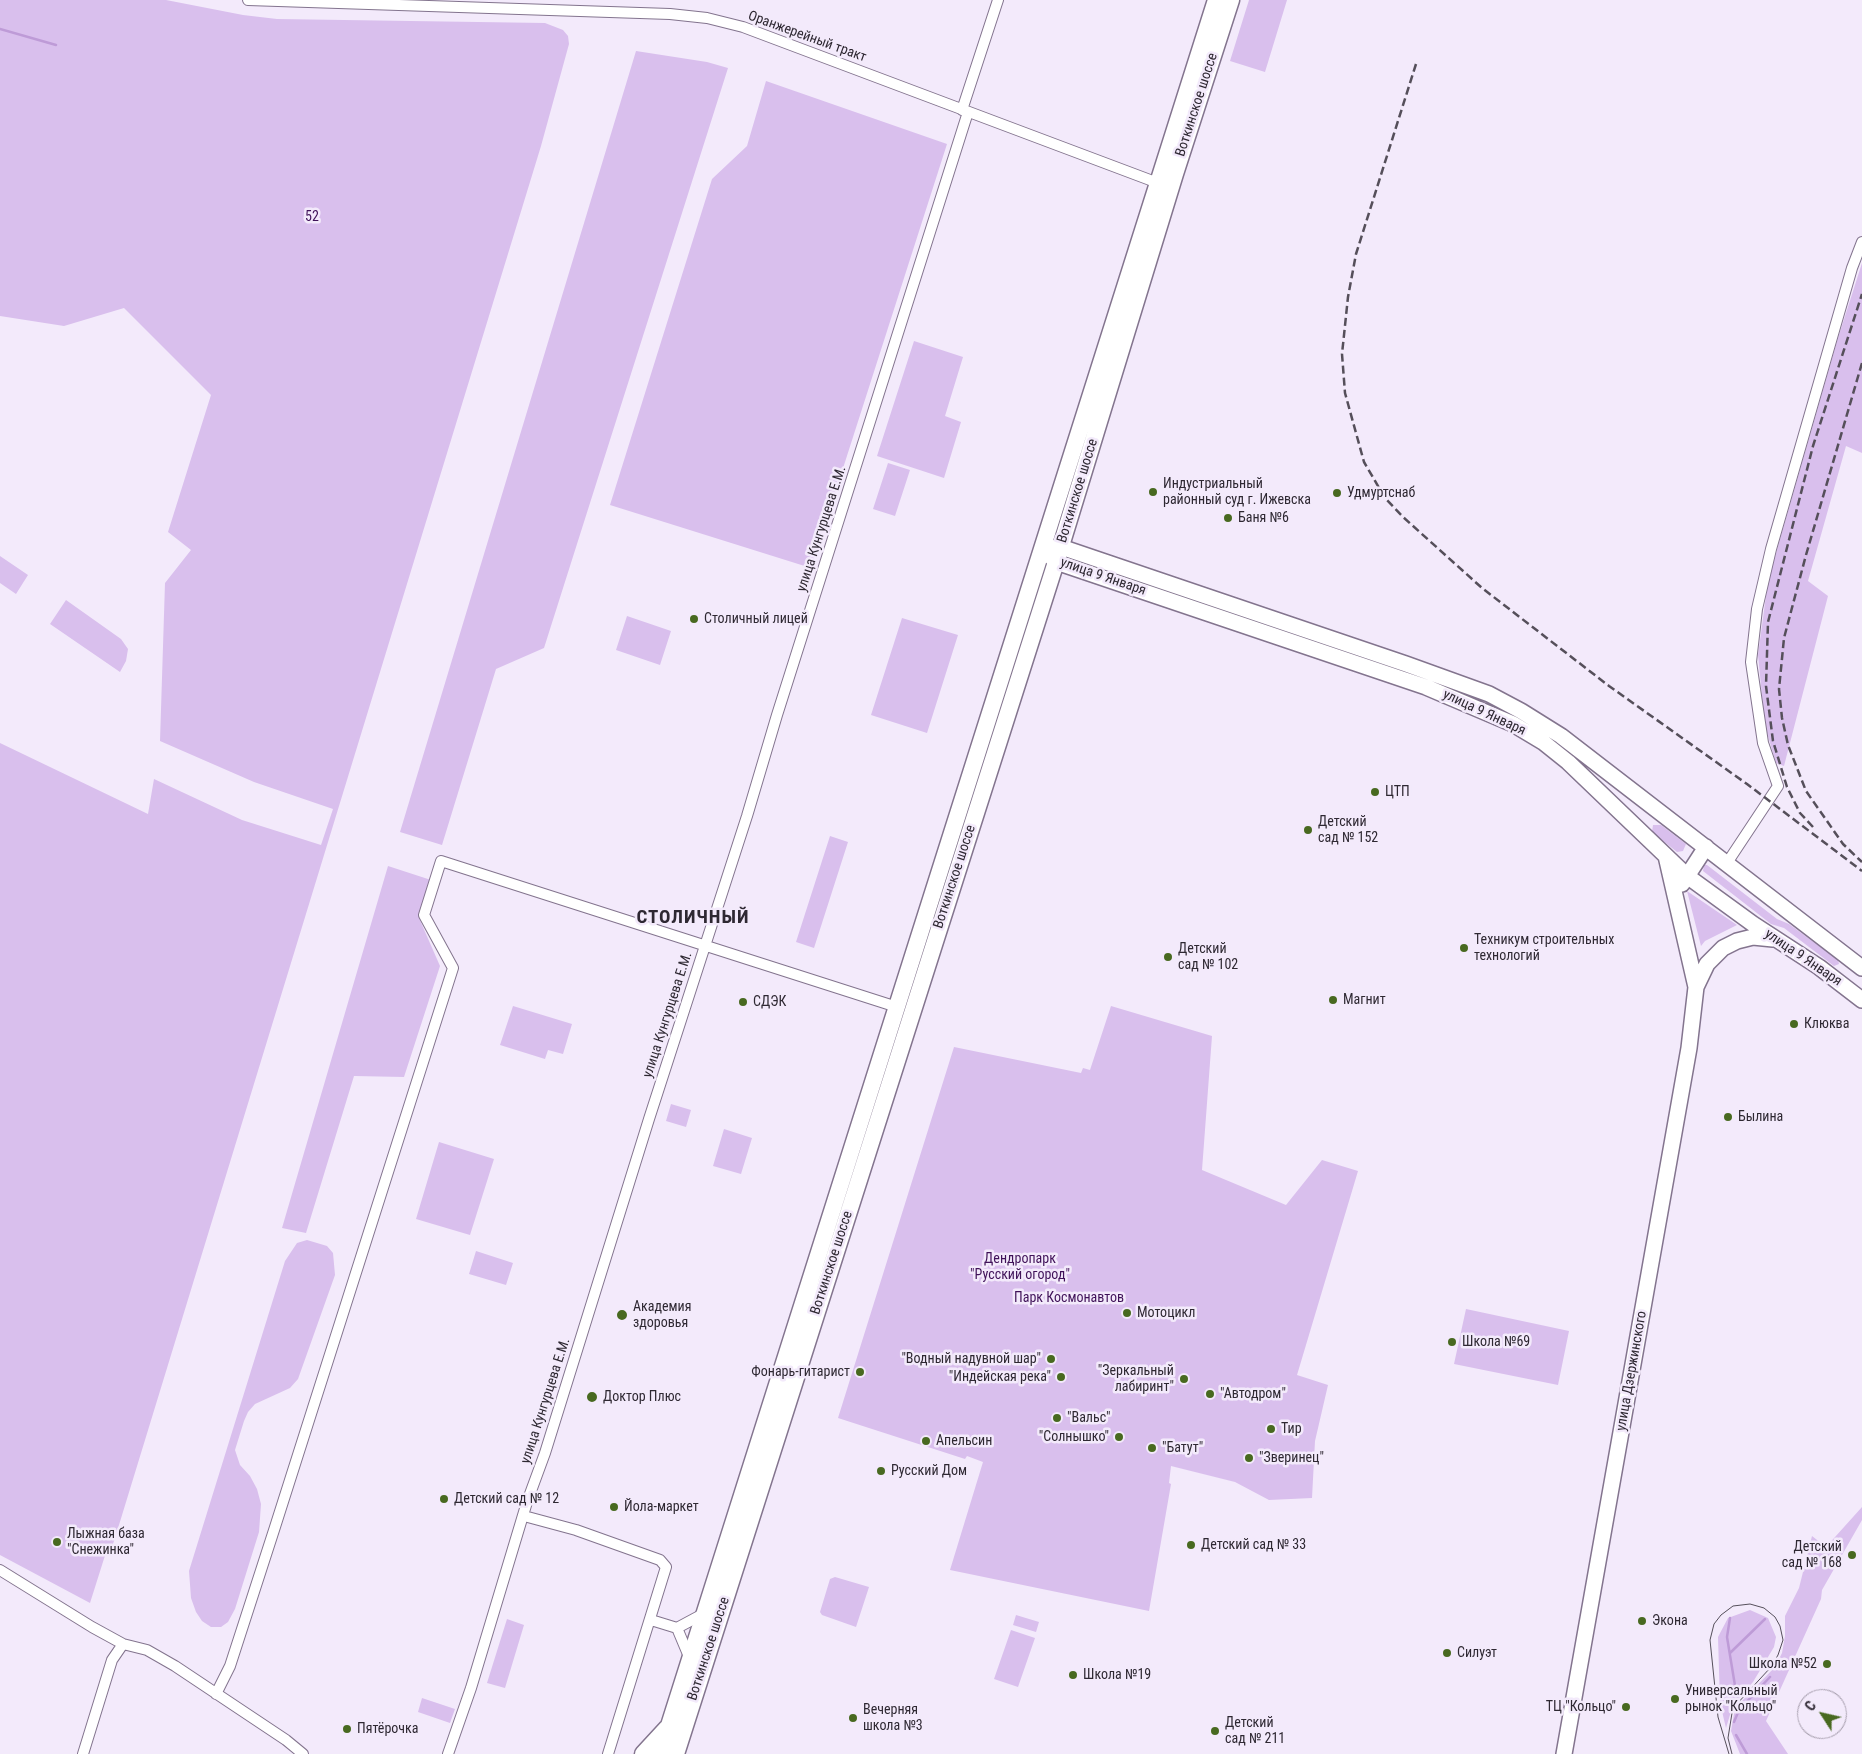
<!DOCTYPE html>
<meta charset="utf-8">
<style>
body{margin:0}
#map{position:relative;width:1862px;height:1754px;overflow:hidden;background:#f3eafb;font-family:"Roboto Condensed",sans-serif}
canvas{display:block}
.north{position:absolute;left:1797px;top:1689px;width:50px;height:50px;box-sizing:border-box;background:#f3eafb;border:1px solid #a49cab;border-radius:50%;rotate:305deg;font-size:14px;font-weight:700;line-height:20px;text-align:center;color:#2e2832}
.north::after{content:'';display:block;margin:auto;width:18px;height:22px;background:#486920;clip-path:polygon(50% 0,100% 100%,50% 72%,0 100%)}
</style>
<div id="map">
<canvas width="1862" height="1754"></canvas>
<div class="north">С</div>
</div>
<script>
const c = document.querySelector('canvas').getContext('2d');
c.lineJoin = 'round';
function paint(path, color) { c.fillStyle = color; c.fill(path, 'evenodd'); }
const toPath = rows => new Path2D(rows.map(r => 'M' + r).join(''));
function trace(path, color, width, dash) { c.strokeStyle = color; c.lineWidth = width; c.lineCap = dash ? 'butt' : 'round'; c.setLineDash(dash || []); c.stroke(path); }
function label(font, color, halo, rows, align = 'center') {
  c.font = font + ' "Roboto Condensed",sans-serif'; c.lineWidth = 5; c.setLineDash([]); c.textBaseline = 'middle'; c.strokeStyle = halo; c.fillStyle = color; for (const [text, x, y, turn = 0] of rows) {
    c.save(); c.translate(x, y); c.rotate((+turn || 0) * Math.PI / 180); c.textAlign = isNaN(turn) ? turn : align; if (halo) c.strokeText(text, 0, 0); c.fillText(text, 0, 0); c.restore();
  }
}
paint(toPath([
 [0,0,166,0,243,15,277,19,545,23,563,30,568,36,569,44,541,146,115,1538,112,1547,108,1546,90,1603,0,1555,0,743,148,814,154,779,242,820,321,845,333,809,254,782,160,741,165,583,191,550,168,532,211,395,124,308,64,326,0,316],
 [1249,0,1287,0,1265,72,1230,61],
 [636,51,707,62,728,68,544,648,496,669,442,845,400,832],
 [766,81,947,144,811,568,610,505,712,179,747,146],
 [1862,263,1862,453,1846,446,1808,581,1828,596,1784,766,1776,763,1765,726,1758,655,1768,581,1838,338],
 [914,341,963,357,945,416,961,422,944,478,877,456],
 [888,463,910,470,895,516,873,509],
 [0,556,28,575,16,594,0,583],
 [66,600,121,639,128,649,126,661,120,672,50,624],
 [627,616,671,631,660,665,616,650],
 [902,618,958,635,927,733,871,715],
 [1653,825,1661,825,1686,844,1683,851,1677,852,1652,832],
 [830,836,848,842,814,948,796,942],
 [1704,865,1707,865,1777,919,1789,924,1838,960,1839,964,1834,966,1784,928,1771,924,1703,871],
 [388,866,431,880,419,918,440,966,404,1077,354,1076,306,1233,282,1228],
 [1687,891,1737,925,1705,941,1701,946],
 [513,1006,572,1024,563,1054,548,1050,545,1059,500,1045],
 [1111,1006,1212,1036,1202,1170,1286,1205,1322,1160,1358,1171,1297,1375,1328,1385,1315,1441,1312,1498,1269,1500,1235,1482,1171,1466,1169,1483,1171,1484,1149,1611,950,1570,983,1462,967,1456,965,1459,838,1418,954,1047,1081,1073,1083,1068,1090,1070],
 [671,1104,691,1110,686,1127,666,1121],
 [724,1129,752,1138,741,1174,713,1166],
 [439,1142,494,1159,470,1235,416,1219],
 [307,1240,327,1246,333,1253,335,1275,298,1379,290,1388,255,1404,248,1412,244,1421,235,1450,240,1465,250,1476,257,1489,261,1504,259,1532,235,1609,228,1622,221,1627,211,1627,202,1621,196,1612,191,1598,189,1571,285,1261,297,1243],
 [476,1251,513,1263,506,1285,469,1274],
 [1466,1309,1569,1331,1558,1385,1454,1364],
 [1862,1507,1862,1520,1822,1590,1821,1599,1766,1721,1788,1754,1740,1754,1731,1731,1734,1714,1741,1702,1775,1667,1782,1653,1785,1636,1785,1616,1799,1588,1812,1536,1826,1547],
 [835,1577,869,1587,856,1627,822,1615,820,1612,830,1579],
 [1750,1610,1768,1618,1776,1637,1774,1647,1753,1682,1733,1705,1726,1728,1720,1703,1718,1637,1728,1618],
 [1016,1615,1039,1622,1036,1632,1013,1625],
 [507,1619,524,1625,505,1688,487,1683],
 [1011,1630,1035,1638,1018,1687,994,1679],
 [422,1698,455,1709,450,1723,418,1712]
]), '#d9bfed');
trace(toPath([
 [0,29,56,45],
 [1730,1618,1727,1637,1739,1710],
 [1730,1653,1765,1619],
 [1734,1722,1739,1710,1770,1677],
 [1736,1735,1747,1754]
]), '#be9bd7', 2.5);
const street = toPath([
 [248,0,670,14,707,18,743,27,1158,183],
 [962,110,998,0],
 [1727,863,1778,786,1763,743,1751,662,1757,609,1771,549,1852,268,1862,242],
 [524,1516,576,1530,660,1560,666,1567,608,1754],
 [0,1570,92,1627,123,1644,147,1650,175,1666,286,1740,303,1754],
 [651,1620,677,1628,690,1659],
 [677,1628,705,1613],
 [216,1694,230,1666,275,1527,453,968,424,915,441,861,897,1007],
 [83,1754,112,1660,123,1644],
 [448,1754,471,1688,527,1502,545,1453,649,1119,747,816,777,715,968,112]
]);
const secondary = toPath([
 [1049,548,1061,547,1406,664,1489,694,1521,711,1561,736,1862,968],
 [1047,553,1056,562,1426,687,1513,724,1543,742,1568,762,1687,876,1753,924,1819,967,1862,1000],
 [1682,884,1706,847],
 [1696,987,1707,964,1723,948,1737,941,1753,937,1773,939],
 [1564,1754,1689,1048,1696,987,1666,856]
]);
const primary = toPath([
 [643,1754,667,1728],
 [660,1754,1216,0],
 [676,1754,1056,562,1175,174,1231,0]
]);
trace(street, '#83748e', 12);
trace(secondary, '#83748e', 18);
trace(primary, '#83748e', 19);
trace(street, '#fff', 10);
trace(secondary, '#fff', 15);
trace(primary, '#fff', 16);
trace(toPath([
 [1729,1754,1718,1717,1710,1640,1714,1624,1721,1615,1733,1606,1750,1604,1764,1608,1775,1617,1780,1626,1783,1640,1778,1655,1771,1667,1735,1706,1732,1713,1728,1738,1732,1754]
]), '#554f5a', 1);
trace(toPath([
 [1416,64,1356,254,1348,297,1342,354,1345,393,1364,462,1385,498,1403,517,1482,588,1609,686,1747,784,1862,871],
 [1862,363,1806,555,1784,638,1779,689,1782,718,1788,745,1806,791,1843,844,1862,862],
 [1813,827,1800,813,1787,787,1773,741,1766,686,1768,622,1813,446,1862,294]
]), '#554f5a', 2.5, [8, 4]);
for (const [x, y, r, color] of [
 [1153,492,5,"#486920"],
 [1337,493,5,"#486920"],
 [1228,518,5,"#486920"],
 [694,619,5,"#486920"],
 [1375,792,5,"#486920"],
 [1308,830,5,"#486920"],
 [1464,948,5,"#486920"],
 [1168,957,5,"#486920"],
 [1333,1000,5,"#486920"],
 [743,1002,5,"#486920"],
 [1794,1024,5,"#486920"],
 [1728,1117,5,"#486920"],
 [1127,1313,5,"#486920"],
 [622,1315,6,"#486920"],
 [1452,1342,5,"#486920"],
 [1051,1359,5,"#486920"],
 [860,1372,5,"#486920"],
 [1061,1377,5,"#486920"],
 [1184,1379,5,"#486920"],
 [1210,1394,5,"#486920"],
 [592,1397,6,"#486920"],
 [1057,1418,5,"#486920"],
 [1271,1429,5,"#486920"],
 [1119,1437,5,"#486920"],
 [926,1441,5,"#486920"],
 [1152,1448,5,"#486920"],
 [1249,1458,5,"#486920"],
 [881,1471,5,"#486920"],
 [444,1499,5,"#486920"],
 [614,1507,5,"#486920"],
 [57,1542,5,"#486920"],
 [1191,1545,5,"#486920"],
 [1852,1555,5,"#486920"],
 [1642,1621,5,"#486920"],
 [1447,1653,5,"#486920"],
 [1827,1664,5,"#486920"],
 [1073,1675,5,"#486920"],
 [1675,1699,5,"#486920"],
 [1626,1707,5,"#486920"],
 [853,1718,5,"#486920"],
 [347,1729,5,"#486920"],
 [1215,1731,5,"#486920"]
]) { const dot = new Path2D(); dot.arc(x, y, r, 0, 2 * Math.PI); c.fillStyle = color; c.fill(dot); trace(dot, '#f3eafb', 2); }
label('14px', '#2e2832', '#f3eafb', [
 ["Оранжерейный тракт",807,37,20],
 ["Воткинское шоссе",1197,105,-72],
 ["Воткинское шоссе",1078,491,-73],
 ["улица Кунгурцева Е.М.",822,529,-72],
 ["улица 9 Января",1103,577,19],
 ["улица 9 Января",1484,713,25],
 ["Воткинское шоссе",955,877,-72],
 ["улица 9 Января",1803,958,34],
 ["улица Кунгурцева Е.М.",668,1015,-72],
 ["Воткинское шоссе",832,1263,-72],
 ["улица Дзержинского",1632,1371,-80],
 ["улица Кунгурцева Е.М.",546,1401,-72],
 ["Воткинское шоссе",709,1649,-72]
]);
label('14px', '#401259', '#f3eafb', [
 ["52",312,217],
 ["Дендропарк",1020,1259],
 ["\"Русский огород\"",1020,1275],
 ["Парк Космонавтов",1069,1298]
]);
label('14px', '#2e2832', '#f3eafb', [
 ["Индустриальный",1163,484],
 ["районный суд г. Ижевска",1163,500],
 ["Удмуртснаб",1347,493],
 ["Баня №6",1238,518],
 ["Столичный лицей",704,619],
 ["ЦТП",1385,792],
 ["Детский",1318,822],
 ["сад № 152",1318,838],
 ["Техникум строительных",1474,940],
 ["технологий",1474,956],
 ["Детский",1178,949],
 ["сад № 102",1178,965],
 ["Магнит",1343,1000],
 ["СДЭК",753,1002],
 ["Клюква",1804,1024],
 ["Былина",1738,1117],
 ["Академия",633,1307],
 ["здоровья",633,1323],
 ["Мотоцикл",1137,1313],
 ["Школа №69",1462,1342],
 ["\"Водный надувной шар\"",1041,1359,"right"],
 ["\"Зеркальный",1174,1371,"right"],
 ["лабиринт\"",1174,1387,"right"],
 ["Фонарь-гитарист",850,1372,"right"],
 ["\"Индейская река\"",1051,1377,"right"],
 ["\"Автодром\"",1220,1394],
 ["Доктор Плюс",603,1397],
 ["\"Вальс\"",1067,1418],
 ["Тир",1281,1429],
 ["\"Солнышко\"",1109,1437,"right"],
 ["Апельсин",936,1441],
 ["\"Батут\"",1162,1448],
 ["\"Зверинец\"",1259,1458],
 ["Русский Дом",891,1471],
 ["Детский сад № 12",454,1499],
 ["Йола-маркет",624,1507],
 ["Лыжная база",67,1534],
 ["\"Снежинка\"",67,1550],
 ["Детский сад № 33",1201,1545],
 ["Детский",1842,1547,"right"],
 ["сад № 168",1842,1563,"right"],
 ["Экона",1652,1621],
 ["Силуэт",1457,1653],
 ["Школа №52",1817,1664,"right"],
 ["Школа №19",1083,1675],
 ["Универсальный",1685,1691],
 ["рынок \"Кольцо\"",1685,1707],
 ["ТЦ \"Кольцо\"",1616,1707,"right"],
 ["Вечерняя",863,1710],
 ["школа №3",863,1726],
 ["Детский",1225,1723],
 ["сад № 211",1225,1739],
 ["Пятёрочка",357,1729]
], 'left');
c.letterSpacing = '1px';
label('bold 19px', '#2e2832', '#f3eafb', [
 ["СТОЛИЧНЫЙ",693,918]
]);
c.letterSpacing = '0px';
</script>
